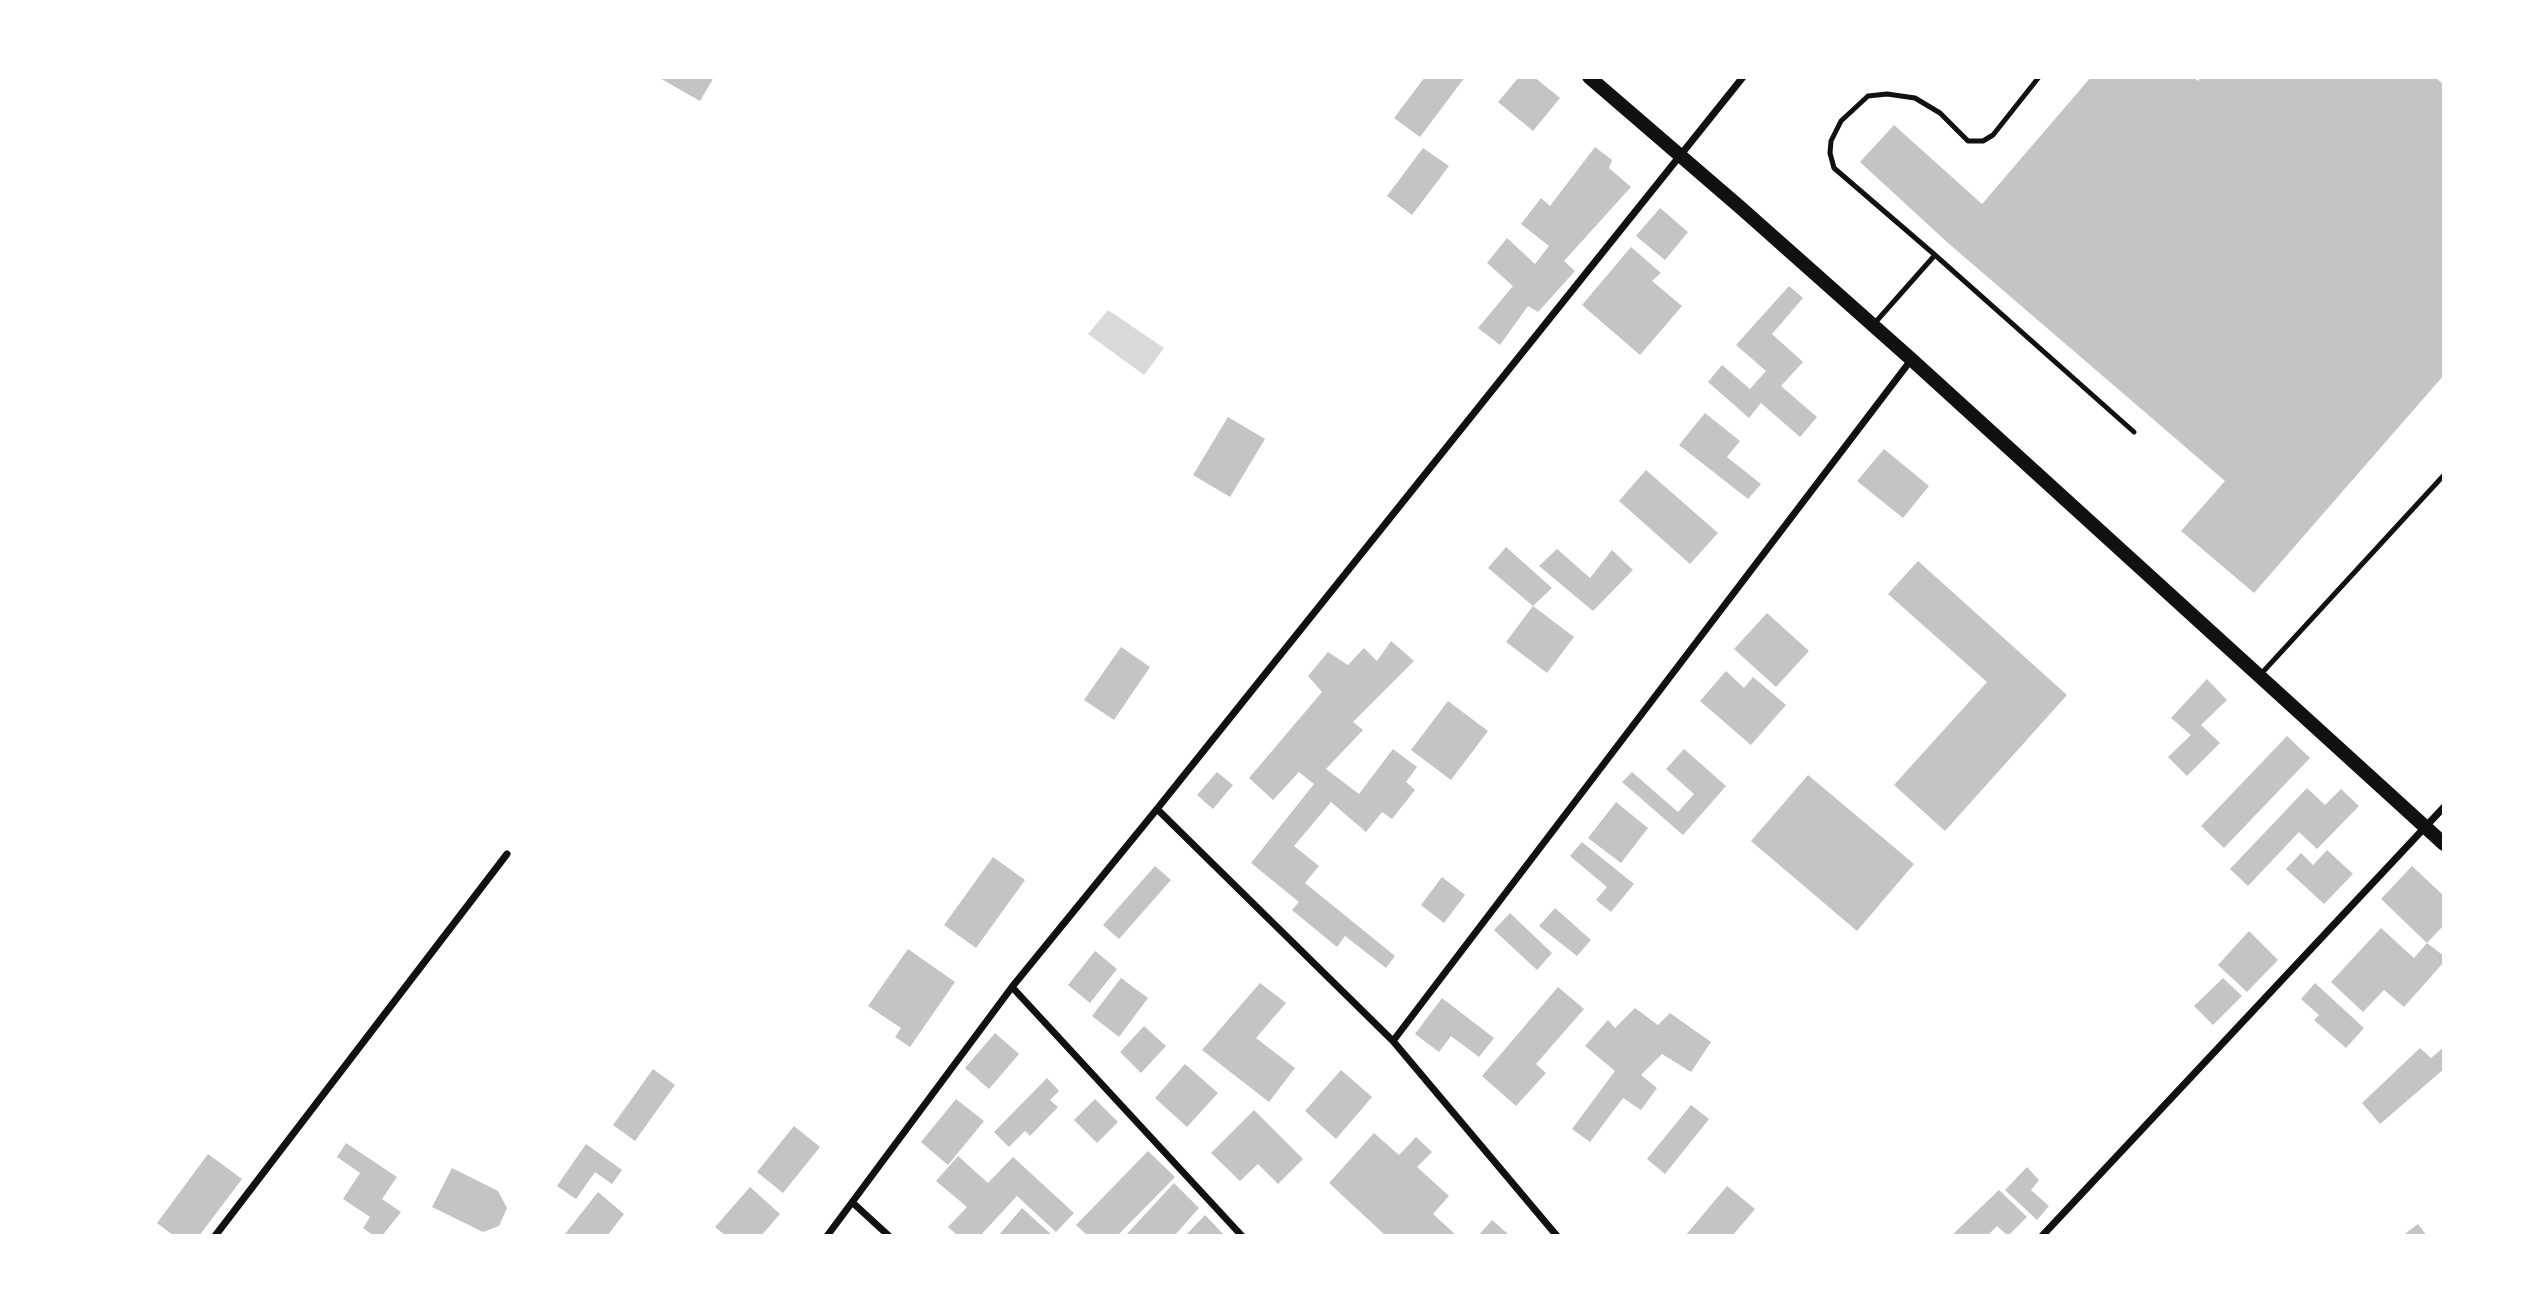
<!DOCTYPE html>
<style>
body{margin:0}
#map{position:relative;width:2521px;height:1313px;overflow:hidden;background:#fff;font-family:"Exo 2",sans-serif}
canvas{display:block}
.frame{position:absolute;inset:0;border:79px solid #fff;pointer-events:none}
</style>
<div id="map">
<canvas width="2521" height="1313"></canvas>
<div class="frame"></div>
</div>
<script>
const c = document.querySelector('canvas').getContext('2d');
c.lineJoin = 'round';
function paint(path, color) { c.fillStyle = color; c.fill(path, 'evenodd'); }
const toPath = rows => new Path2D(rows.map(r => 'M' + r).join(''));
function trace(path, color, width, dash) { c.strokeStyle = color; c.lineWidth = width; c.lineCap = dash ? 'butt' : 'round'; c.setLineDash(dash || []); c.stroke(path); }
paint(toPath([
 [1108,310,1164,348,1144,375,1088,334]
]), '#d9d9d9');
paint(toPath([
 [658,77,714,77,700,101],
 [1425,77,1465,77,1420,137,1394,118],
 [1519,77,1534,77,1560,98,1533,131,1498,102],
 [2091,77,2193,77,2198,81,2201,77,2435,77,2444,85,2444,375,2254,593,2181,531,2225,481,1948,243,1860,162,1894,125,1982,204],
 [1595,147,1612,160,1609,168,1631,187,1564,261,1575,271,1538,312,1528,306,1500,345,1478,328,1513,286,1487,263,1507,238,1535,264,1549,246,1521,224,1541,198,1550,206],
 [1423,148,1449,166,1412,215,1387,196],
 [1660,208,1688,232,1665,260,1636,236],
 [1631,247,1661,273,1652,281,1682,306,1640,355,1582,305],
 [1789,286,1803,298,1772,334,1803,362,1781,386,1817,417,1800,437,1761,403,1749,418,1708,382,1722,365,1750,389,1766,371,1736,345],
 [1705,413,1740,441,1727,457,1761,484,1748,499,1679,445],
 [1228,417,1265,439,1230,497,1193,475],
 [1884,449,1929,486,1903,518,1857,481],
 [1646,470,1718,533,1690,564,1619,501],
 [1506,547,1552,588,1533,606,1488,568],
 [1557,549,1590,578,1612,550,1633,570,1593,611,1539,566],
 [1918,561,2067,695,1945,831,1894,785,1987,682,1888,594],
 [1533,606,1574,637,1547,673,1506,642],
 [1767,613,1809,651,1776,687,1734,649],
 [1391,641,1414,661,1353,722,1363,730,1326,769,1359,794,1393,749,1417,767,1406,782,1415,790,1392,819,1382,812,1366,832,1331,802,1294,846,1319,866,1305,883,1395,956,1386,968,1345,936,1337,947,1292,910,1299,902,1251,863,1314,784,1299,772,1273,800,1249,778,1322,692,1308,676,1328,652,1348,665,1364,648,1377,661],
 [1121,647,1150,667,1114,720,1084,700],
 [1726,671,1744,688,1753,677,1786,705,1751,745,1700,701],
 [2207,679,2227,700,2201,725,2220,743,2187,776,2168,757,2191,735,2171,718],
 [1448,701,1488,731,1451,780,1411,750],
 [2287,736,2310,758,2224,848,2201,826],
 [1684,749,1726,786,1683,835,1622,782,1632,772,1678,812,1694,794,1666,769],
 [1217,772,1233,785,1213,809,1197,795],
 [1808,775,1914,864,1857,931,1751,841],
 [2307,788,2325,805,2341,789,2359,806,2317,849,2299,832,2248,886,2230,869],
 [1616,802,1648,828,1621,863,1588,838],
 [1582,842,1634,884,1611,912,1596,900,1607,887,1570,856],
 [2327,850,2353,874,2324,904,2286,869,2301,853,2313,865],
 [993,857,1025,880,976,948,944,925],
 [1155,866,1171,880,1119,939,1103,925],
 [2412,866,2444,896,2444,925,2427,943,2381,899],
 [1442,877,1465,895,1444,923,1421,905],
 [1555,908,1591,940,1577,956,1539,926],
 [1510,913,1552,953,1537,970,1494,930],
 [2381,928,2414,958,2427,943,2444,956,2444,962,2404,1007,2384,990,2363,1012,2331,982],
 [2249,931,2278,960,2247,992,2218,965],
 [908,949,955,982,910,1047,895,1037,901,1028,868,1006],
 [1095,951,1117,969,1090,1003,1068,985],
 [1121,978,1148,998,1119,1037,1092,1016],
 [2223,978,2242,996,2213,1025,2194,1006],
 [1260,983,1286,1003,1256,1038,1295,1068,1269,1102,1202,1050],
 [2315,983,2364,1028,2346,1048,2314,1020,2319,1015,2301,999],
 [1558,987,1584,1009,1536,1064,1546,1073,1516,1106,1482,1076],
 [1442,998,1494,1038,1479,1057,1451,1036,1439,1052,1415,1034],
 [1635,1008,1658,1025,1670,1013,1711,1042,1691,1072,1662,1054,1641,1075,1657,1088,1641,1110,1623,1098,1590,1142,1572,1129,1615,1071,1585,1046,1608,1020,1615,1028],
 [1144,1026,1166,1046,1141,1073,1120,1052],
 [995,1033,1019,1054,989,1089,965,1068],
 [2444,1047,2444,1069,2380,1124,2362,1103,2420,1048,2431,1058],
 [1185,1064,1218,1093,1187,1127,1155,1098],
 [653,1069,675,1085,635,1141,613,1125],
 [1341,1070,1372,1097,1336,1139,1305,1111],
 [1047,1078,1059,1091,1050,1100,1058,1107,1030,1136,1025,1131,1009,1147,994,1132],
 [956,1099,984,1121,948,1165,921,1142],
 [1095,1099,1118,1122,1097,1143,1074,1120],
 [1691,1105,1709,1119,1665,1174,1647,1159],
 [1254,1110,1303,1159,1278,1184,1258,1164,1240,1181,1211,1153],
 [794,1126,820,1147,783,1193,757,1172],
 [1374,1133,1399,1155,1416,1137,1432,1152,1417,1167,1449,1196,1433,1214,1457,1236,1386,1236,1329,1183],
 [346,1143,397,1177,382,1199,401,1212,382,1236,374,1236,363,1228,370,1217,343,1199,360,1173,337,1157],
 [586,1144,622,1170,612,1184,595,1172,576,1199,557,1186],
 [1148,1151,1175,1177,1117,1236,1088,1236,1076,1225],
 [208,1154,242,1179,199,1236,174,1236,157,1223],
 [958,1156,988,1183,1013,1157,1074,1213,1056,1232,1017,1196,980,1236,958,1236,948,1227,967,1207,936,1181],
 [2027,1167,2039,1180,2031,1190,2049,1206,2037,1220,2005,1190],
 [452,1168,498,1191,507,1208,499,1226,483,1232,432,1207],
 [1174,1183,1199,1208,1174,1236,1125,1236],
 [1727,1186,1755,1209,1732,1236,1685,1236],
 [750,1187,780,1214,761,1236,726,1236,715,1227],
 [1999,1190,2027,1217,2008,1236,1997,1226,1987,1236,1951,1236],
 [598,1192,624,1214,607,1236,567,1236,565,1234],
 [1022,1208,1053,1236,998,1236],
 [1205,1215,1225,1236,1185,1236],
 [1492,1220,1510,1236,1478,1236],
 [2418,1224,2427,1236,2402,1236]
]), '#c4c4c4');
trace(toPath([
 [2039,77,1993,135,1983,141,1968,141,1940,113,1915,98,1887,94,1868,96,1841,121,1831,141,1830,153,1834,168,1935,255,2134,432],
 [1873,325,1935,255],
 [2260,675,2444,475]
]), '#111', 5);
trace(toPath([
 [1157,809,1393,1041,1557,1236],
 [1012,987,1242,1236],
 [1393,1041,1911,360],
 [853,1203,889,1236],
 [215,1236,507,854],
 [827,1236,1012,987,1157,809,1743,77],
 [2042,1236,2444,807]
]), '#111', 7);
trace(toPath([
 [1589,77,1741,208,1911,359,2444,844]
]), '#111', 14);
</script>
